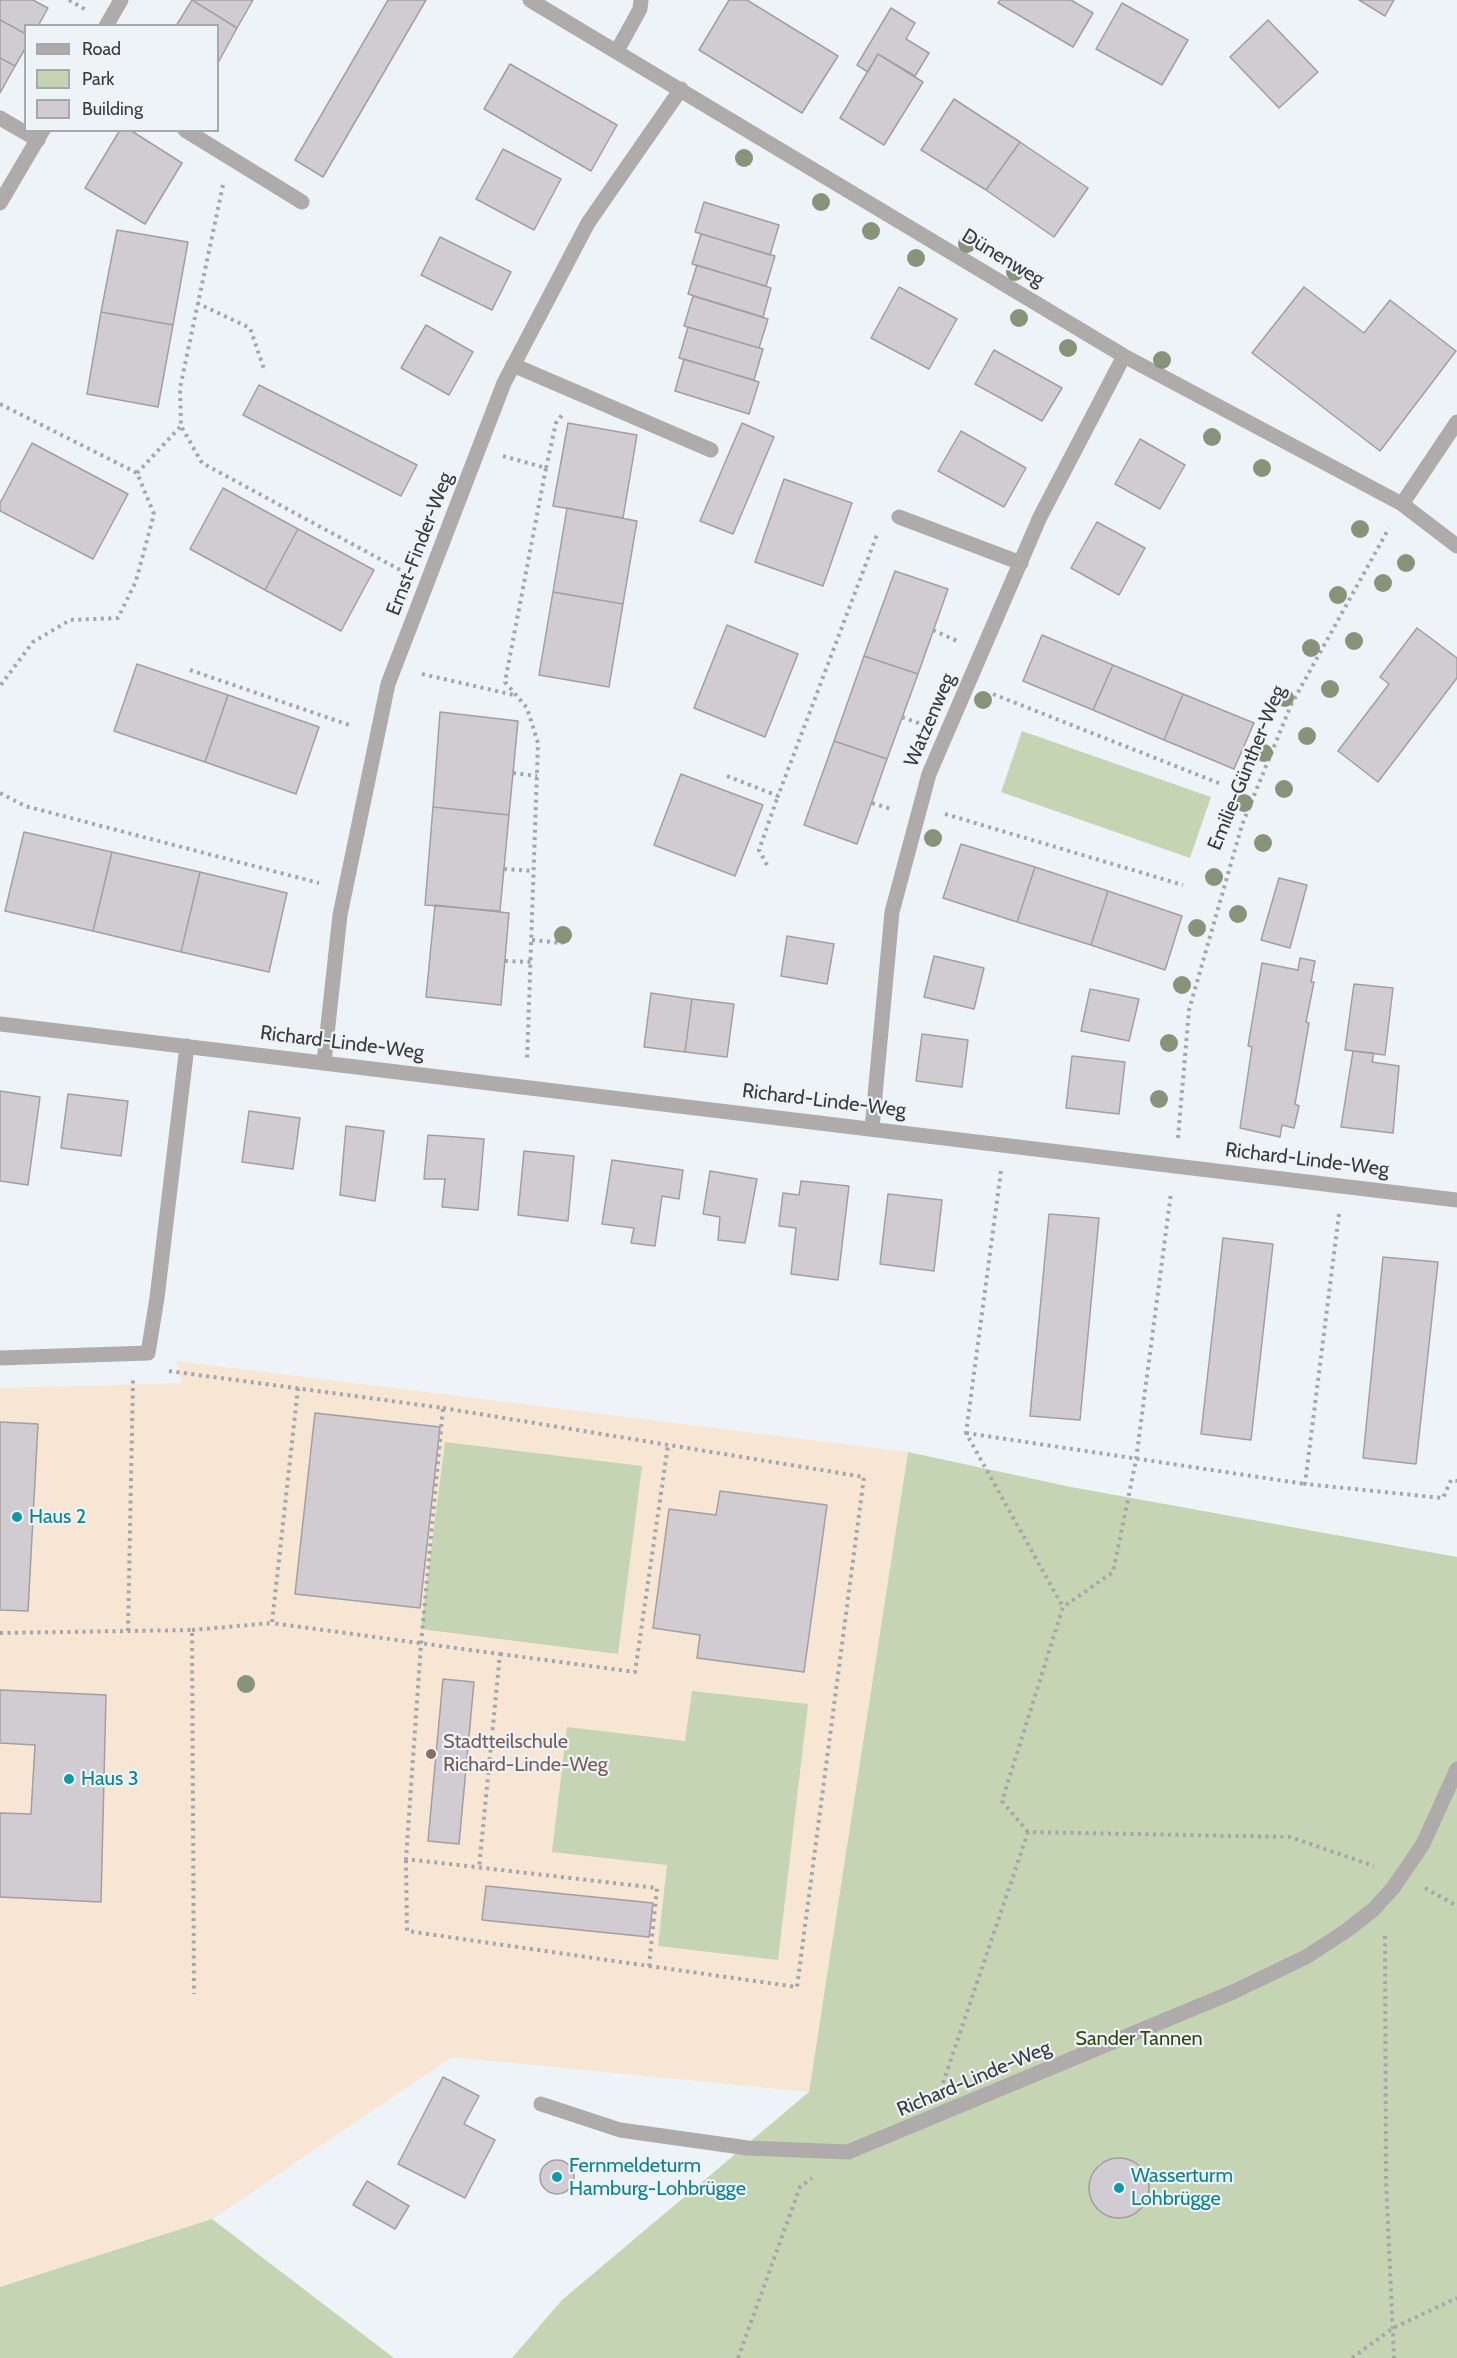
<!DOCTYPE html>
<meta charset="utf-8">
<style>
body{margin:0}
#map{position:relative;width:1457px;height:2358px;overflow:hidden;background:#eef3f8;font-family:Cabin,sans-serif}
canvas{display:block}
.legend{position:absolute;left:24px;top:24px;width:195px;height:108px;box-sizing:border-box;background:#eef3f8;border:2px solid #a5a9ad;margin:0;padding:8px 10px;list-style:none;font-size:18px;color:#383a3c}
.legend li{display:flex;align-items:center;gap:12px;height:30px}
.legend b{width:30px;border:2px solid #a5a9ad}
</style>
<div id="map">
<canvas width="1457" height="2358"></canvas>
<ul class="legend">
<li><b style="height:8px;background:#aeabaa"></b>Road</li>
<li><b style="height:16px;background:#c5d5b4"></b>Park</li>
<li><b style="height:16px;background:#d1ccd2"></b>Building</li>
</ul>
</div>
<script>
const c = document.querySelector('canvas').getContext('2d');
c.lineJoin = 'round';
function paint(path, color) { c.fillStyle = color; c.fill(path, 'evenodd'); }
const toPath = rows => new Path2D(rows.map(r => 'M' + r).join(''));
function trace(path, color, width, dash) { c.strokeStyle = color; c.lineWidth = width; c.lineCap = dash ? 'butt' : 'round'; c.setLineDash(dash || []); c.stroke(path); }
function label(font, color, halo, rows, align = 'center') {
  c.font = font + ' Cabin,sans-serif'; c.lineWidth = 4.5; c.setLineDash([]); c.textBaseline = 'middle'; c.strokeStyle = halo; c.fillStyle = color; for (const [text, x, y, turn = 0] of rows) {
    c.save(); c.translate(x, y); c.rotate((+turn || 0) * Math.PI / 180); c.textAlign = isNaN(turn) ? turn : align; if (halo) c.strokeText(text, 0, 0); c.fillText(text, 0, 0); c.restore();
  }
}
paint(toPath([
 [176,1361,908,1452,809,2092,452,2057,212,2219,0,2287,0,1388,182,1383]
]), '#f6e6d3');
paint(toPath([
 [1022,731,1211,797,1190,858,1001,792],
 [445,1442,642,1466,618,1654,421,1629],
 [908,1452,1071,1487,1457,1557,1457,2358,512,2358,562,2300,809,2092],
 [692,1691,808,1704,778,1960,658,1946,667,1865,552,1852,567,1727,685,1741],
 [212,2219,394,2358,0,2358,0,2287]
]), '#c5d5b4');
const building = toPath([
 [0,0,33,0,48,8,38,26,26,26,26,34,0,20,0,0],
 [192,0,253,0,237,28,192,0],
 [192,0,237,28,218,63,218,26,176,26,192,0],
 [388,0,426,0,323,177,295,160,388,0],
 [729,0,747,0,838,56,802,113,699,50,729,0],
 [1000,0,1071,0,1093,13,1073,47,998,3,1000,0],
 [1359,0,1394,0,1385,16,1359,0],
 [1122,3,1188,40,1162,85,1096,49,1122,3],
 [891,8,915,23,906,39,929,53,915,76,878,54,868,72,857,65,891,8],
 [0,20,26,34,26,47,15,66,0,58,0,20],
 [1268,20,1318,72,1279,108,1230,57,1268,20],
 [878,54,923,82,884,145,840,118,878,54],
 [0,58,15,66,0,93,0,58],
 [510,64,617,125,591,171,484,109,510,64],
 [954,99,1020,142,986,190,921,150,954,99],
 [120,130,130,130,182,163,145,224,85,188,120,130],
 [1020,142,1088,188,1054,237,986,190,1020,142],
 [503,149,561,179,534,230,476,199,503,149],
 [704,202,779,225,770,255,695,232,704,202],
 [117,230,188,242,173,325,101,312,117,230],
 [701,234,775,256,766,286,692,264,701,234],
 [440,237,511,272,492,310,421,275,440,237],
 [697,265,771,288,763,317,688,294,697,265],
 [899,287,957,319,929,369,871,338,899,287],
 [1304,287,1364,333,1390,300,1456,351,1380,451,1252,353,1304,287],
 [693,296,768,319,759,348,684,326,693,296],
 [101,312,173,325,158,407,87,394,101,312],
 [426,325,473,352,449,395,401,368,426,325],
 [688,327,763,349,754,380,679,358,688,327],
 [994,350,1062,388,1042,421,975,384,994,350],
 [684,359,759,382,749,414,675,391,684,359],
 [259,385,417,465,401,496,243,415,259,385],
 [568,423,637,435,623,518,553,506,568,423],
 [742,423,774,437,733,534,700,521,742,423],
 [961,431,1026,468,1004,507,938,471,961,431],
 [1140,439,1185,465,1160,509,1115,484,1140,439],
 [32,443,128,494,93,559,0,511,0,503,32,443],
 [784,479,852,503,823,586,755,562,784,479],
 [223,488,298,529,265,590,190,549,223,488],
 [567,508,637,521,623,604,553,592,567,508],
 [1097,522,1145,548,1119,595,1071,568,1097,522],
 [298,529,374,570,341,631,265,590,298,529],
 [895,571,948,589,918,674,864,656,895,571],
 [553,592,623,604,609,687,539,675,553,592],
 [727,625,798,654,765,737,694,708,727,625],
 [1417,628,1457,658,1457,678,1378,782,1338,751,1389,684,1380,677,1417,628],
 [1042,635,1113,665,1093,710,1023,681,1042,635],
 [864,656,918,674,887,759,834,741,864,656],
 [137,664,228,695,205,762,114,731,137,664],
 [1113,665,1183,694,1164,740,1093,710,1113,665],
 [1183,694,1254,723,1234,769,1164,740,1183,694],
 [228,695,319,727,296,794,205,762,228,695],
 [440,712,518,721,509,815,433,807,440,712],
 [834,741,887,759,857,844,804,825,834,741],
 [681,774,763,805,735,876,654,845,681,774],
 [433,807,509,815,500,911,425,905,433,807],
 [24,832,112,852,93,931,5,911,24,832],
 [961,844,1035,867,1017,922,943,898,961,844],
 [112,852,200,872,181,952,93,931,112,852],
 [1035,867,1108,891,1091,945,1017,922,1035,867],
 [200,872,287,893,269,972,181,952,200,872],
 [1279,878,1307,885,1290,948,1261,940,1279,878],
 [1108,891,1182,916,1165,970,1091,945,1108,891],
 [435,905,509,913,501,1005,426,997,435,905],
 [787,936,834,944,827,984,781,976,787,936],
 [934,956,984,968,974,1009,924,997,934,956],
 [1300,958,1315,961,1311,982,1314,982,1306,1022,1309,1023,1295,1104,1299,1106,1294,1128,1282,1125,1280,1137,1240,1128,1252,1047,1248,1046,1262,963,1298,970,1300,958],
 [1354,984,1393,988,1385,1055,1345,1050,1354,984],
 [1090,989,1139,999,1129,1041,1081,1031,1090,989],
 [651,993,692,999,685,1052,644,1047,651,993],
 [692,999,734,1004,727,1057,685,1052,692,999],
 [922,1034,968,1040,962,1087,916,1081,922,1034],
 [1353,1051,1374,1053,1372,1062,1399,1066,1393,1133,1341,1127,1353,1051],
 [1072,1056,1125,1062,1119,1114,1066,1108,1072,1056],
 [0,1091,40,1097,28,1185,0,1181,0,1091],
 [68,1094,128,1101,121,1156,61,1148,68,1094],
 [249,1111,300,1118,293,1169,242,1162,249,1111],
 [346,1126,384,1131,375,1201,340,1195,346,1126],
 [428,1135,484,1139,478,1210,442,1207,445,1179,424,1179,428,1135],
 [524,1151,574,1156,568,1221,518,1215,524,1151],
 [612,1160,683,1170,679,1199,662,1196,655,1246,631,1243,634,1228,602,1224,612,1160],
 [710,1171,757,1179,745,1243,718,1240,720,1217,703,1214,710,1171],
 [801,1181,849,1186,838,1280,791,1274,796,1228,779,1226,783,1193,799,1195,801,1181],
 [888,1194,942,1200,934,1271,880,1264,888,1194],
 [1049,1214,1099,1218,1080,1420,1030,1416,1049,1214],
 [1223,1238,1273,1244,1251,1440,1201,1434,1223,1238],
 [1383,1257,1438,1262,1416,1464,1363,1458,1383,1257],
 [315,1413,440,1427,420,1608,295,1594,315,1413],
 [0,1422,38,1424,28,1611,0,1610,0,1422],
 [720,1491,827,1505,804,1672,697,1658,700,1635,653,1628,669,1509,716,1515,720,1491],
 [443,1679,474,1682,459,1844,428,1841,443,1679],
 [0,1690,106,1695,101,1902,0,1897,0,1813,31,1814,35,1745,0,1743,0,1690],
 [486,1886,653,1903,649,1937,482,1920,486,1886],
 [443,2077,479,2096,464,2124,495,2140,465,2198,398,2164,443,2077],
 '1089 2188a30 30 0 1 1 60 0a30 30 0 1 1-60 0Z',
 '540 2177a17 17 0 1 1 34 0a17 17 0 1 1-34 0Z',
 [367,2181,409,2206,395,2229,353,2205,367,2181]
]);
paint(building, '#d1ccd2');
trace(building, '#a29ea3', 1.5);
trace(toPath([
 [69,0,86,10],
 [223,185,180,388,181,426,202,463,404,572],
 [197,303,250,328,265,372],
 [0,404,137,473,154,514,136,581,118,618,70,620,33,642,0,686],
 [503,456,546,468,505,682,527,708,538,743,527,1062],
 [546,468,556,423,562,415],
 [137,473,181,426],
 [933,630,957,641],
 [190,670,352,726],
 [422,674,514,695],
 [993,694,1221,784],
 [902,717,921,724],
 [513,773,537,776],
 [727,776,778,796,878,532],
 [0,793,25,806,319,883],
 [872,803,891,809],
 [945,814,1183,885],
 [767,865,759,850,778,796],
 [504,869,534,871],
 [532,940,563,943],
 [505,961,531,962],
 [1178,1138,1189,1010,1242,825,1291,705,1389,528],
 [1001,1171,966,1433,1063,1607],
 [1339,1214,1305,1484,1443,1498,1451,1480,1457,1481],
 [169,1371,443,1408,421,1644,406,1859,657,1888,649,1966,407,1931,406,1859],
 [298,1388,272,1623,500,1654,479,1868],
 [443,1408,864,1477,797,1987,649,1966],
 [966,1433,1305,1484],
 [192,1630,272,1623],
 [128,1631,133,1380],
 [0,1633,192,1630,194,1994],
 [500,1654,635,1672,668,1445],
 [1028,1832,1002,1801,1063,1607,1113,1572,1136,1460,1171,1193],
 [1425,1888,1457,1906],
 [1385,1936,1386,2180,1394,2358],
 [943,2083,1028,1832,1290,1837,1374,1866],
 [738,2358,800,2187,812,2178],
 [1352,2358,1393,2328,1457,2298]
]), '#a3a7ab', 4, [3, 4.5]);
trace(toPath([
 [617,51,640,9,641,0],
 [0,118,38,140],
 [185,130,302,202],
 [513,365,711,450],
 [899,517,1021,563],
 [541,2104,620,2130,748,2148,848,2152,1233,1992,1306,1957,1346,1931,1374,1909,1393,1888,1423,1844,1457,1769]
]), '#aeabaa', 15);
trace(toPath([
 [530,0,1124,356,1402,504,1457,546],
 [1402,504,1457,422],
 [0,1024,1457,1200],
 [324,1062,340,915,388,684,504,383,588,223,681,89],
 [872,1128,892,912,929,774,1040,517,1124,356],
 [0,1358,148,1353,157,1298,187,1046]
]), '#aeabaa', 15);
trace(toPath([
 [106,26,121,0],
 [0,203,43,130]
]), '#aeabaa', 15);
c.fillStyle = '#87947a';
for (const [x, y] of [
 [744,158],
 [821,202],
 [871,231],
 [967,244],
 [916,258],
 [1015,272],
 [1019,318],
 [1068,348],
 [1162,360],
 [1212,437],
 [1262,468],
 [1360,529],
 [1406,563],
 [1383,583],
 [1338,595],
 [1354,641],
 [1311,648],
 [1330,689],
 [1285,698],
 [983,700],
 [1307,736],
 [1264,753],
 [1284,789],
 [1244,803],
 [933,838],
 [1263,843],
 [1214,877],
 [1238,914],
 [1197,928],
 [563,935],
 [1182,985],
 [1169,1043],
 [1159,1099],
 [246,1684]
]) { c.beginPath(); c.arc(x, y, 9, 0, 2 * Math.PI); c.fill(); }
for (const [x, y, r, color] of [
 [17,1517,6,"#0f9aa8"],
 [431,1754,6,"#8d6e63"],
 [69,1779,6,"#0f9aa8"],
 [557,2177,6,"#0f9aa8"],
 [1119,2188,6,"#0f9aa8"]
]) { const dot = new Path2D(); dot.arc(x, y, r, 0, 2 * Math.PI); c.fillStyle = color; c.fill(dot); trace(dot, '#eef3f8', 2); }
label('20px', '#383a3c', '#eef3f8', [
 ["Dünenweg",1003,258,31],
 ["Ernst-Finder-Weg",420,544,-69],
 ["Watzenweg",930,720,-67],
 ["Emilie-Günther-Weg",1247,768,-68],
 ["Richard-Linde-Weg",342,1043,7],
 ["Richard-Linde-Weg",824,1101,7],
 ["Richard-Linde-Weg",1307,1160,7],
 ["Richard-Linde-Weg",974,2079,-23]
]);
label('20px', '#0d838f', '#eef3f8', [
 ["Haus 2",29,1517],
 ["Haus 3",81,1779],
 ["Fernmeldeturm",569,2166],
 ["Hamburg-Lohbrügge",569,2189],
 ["Wasserturm",1131,2176],
 ["Lohbrügge",1131,2199]
], 'left');
label('20px', '#785e54', '#eef3f8', [
 ["Stadtteilschule",443,1742],
 ["Richard-Linde-Weg",443,1765]
], 'left');
label('20px', '#334712', '#eef3f8', [
 ["Sander Tannen",1139,2039]
]);
</script>
